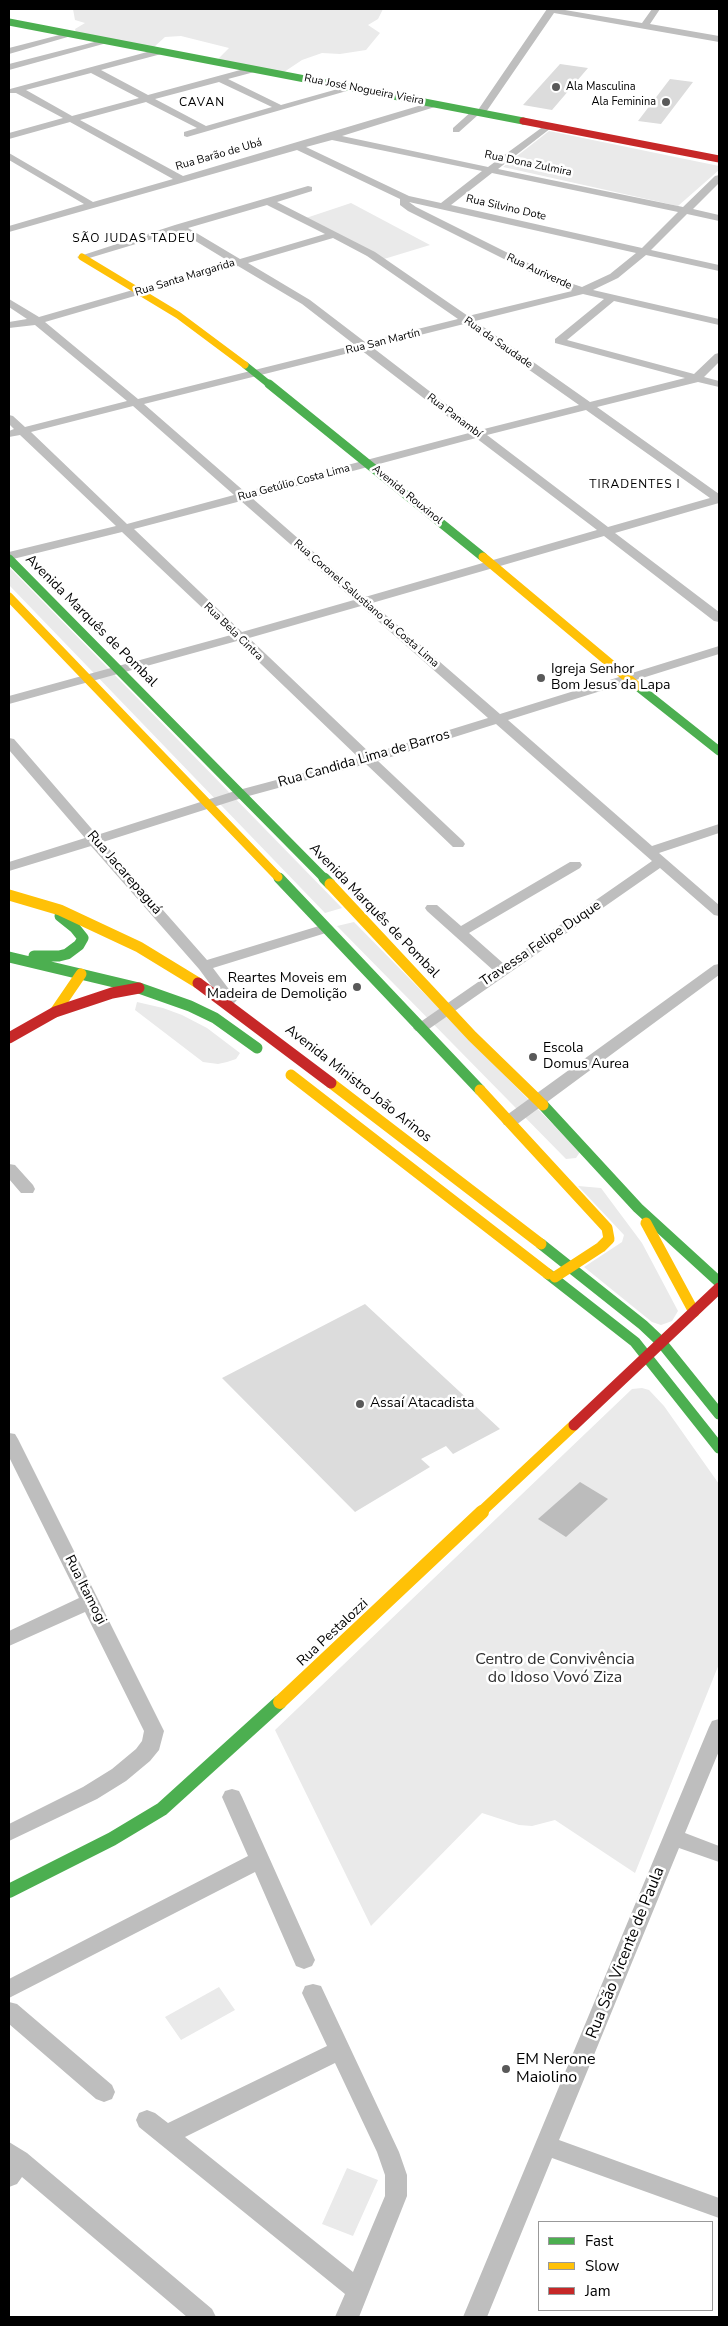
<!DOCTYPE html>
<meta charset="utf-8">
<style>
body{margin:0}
#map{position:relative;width:728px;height:2326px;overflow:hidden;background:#fff;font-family:"Nunito Sans",sans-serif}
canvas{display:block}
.frame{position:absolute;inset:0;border:10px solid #000;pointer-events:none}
.legend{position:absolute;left:538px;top:2221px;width:175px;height:90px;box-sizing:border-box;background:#fff;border:1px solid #999;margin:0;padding:6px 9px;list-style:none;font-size:15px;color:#000}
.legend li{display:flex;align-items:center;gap:10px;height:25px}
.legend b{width:25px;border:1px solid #999}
</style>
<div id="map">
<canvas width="728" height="2326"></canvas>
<div class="frame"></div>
<ul class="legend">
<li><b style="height:6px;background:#4caf50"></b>Fast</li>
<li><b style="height:6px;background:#ffc107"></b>Slow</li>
<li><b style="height:6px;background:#c62828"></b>Jam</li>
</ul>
</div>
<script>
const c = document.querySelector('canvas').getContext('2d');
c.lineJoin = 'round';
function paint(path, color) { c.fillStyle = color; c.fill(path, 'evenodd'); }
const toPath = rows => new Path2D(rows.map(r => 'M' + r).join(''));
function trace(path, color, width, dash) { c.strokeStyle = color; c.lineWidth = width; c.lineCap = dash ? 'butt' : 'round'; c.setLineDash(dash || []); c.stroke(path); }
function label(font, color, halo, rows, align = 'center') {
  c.font = font + ' "Nunito Sans",sans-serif'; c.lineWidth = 5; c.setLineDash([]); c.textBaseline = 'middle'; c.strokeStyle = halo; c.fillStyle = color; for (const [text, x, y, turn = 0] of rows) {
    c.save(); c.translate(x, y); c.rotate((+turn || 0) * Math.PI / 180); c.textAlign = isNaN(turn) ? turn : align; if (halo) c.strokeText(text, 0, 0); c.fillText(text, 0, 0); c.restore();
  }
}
paint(toPath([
 [73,9,383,9,378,19,368,25,380,33,366,50,340,54,322,53,302,60,284,72,217,60,229,48,181,36,165,37,154,47,76,32,75,29,85,23,75,20],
 [549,131,719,166,719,170,678,206,503,167],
 [351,203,430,245,384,259,306,218],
 [9,567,105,665,342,908,325,913,9,585],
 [354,922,580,1152,576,1158,566,1159,337,926],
 [137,1002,163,1008,182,1015,207,1028,240,1053,236,1059,227,1062,218,1064,203,1062,135,1010],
 [578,1186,601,1188,642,1243,678,1311,672,1321,661,1325,652,1322,584,1267,622,1242,624,1235],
 [642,1388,649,1390,664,1406,719,1484,719,1664,635,1873,555,1820,532,1826,519,1825,482,1813,371,1926,275,1730,632,1389],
 [219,1987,235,2010,181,2040,165,2017],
 [347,2168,378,2180,353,2236,322,2224]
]), '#eaeaea');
paint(toPath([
 [580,1482,608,1499,566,1537,538,1519]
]), '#bcbcbc');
paint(toPath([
 [560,64,588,68,552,110,523,105],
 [670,79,693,82,661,124,638,121],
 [365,1304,500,1429,453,1454,446,1446,421,1459,430,1467,355,1512,222,1378]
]), '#dcdcdc');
paint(toPath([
 [547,9,559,9,642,23,652,9,660,9,650,24,719,36,719,42,554,13,484,115,478,115,459,132,453,132,453,128,473,110,478,110,547,9],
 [71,32,78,34,9,54,9,48,71,32],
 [106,39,114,41,9,70,9,64,106,39],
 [162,48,167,51,165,53,101,70,148,95,255,66,260,69,258,71,228,79,281,105,352,85,357,88,187,137,184,136,184,132,197,128,146,102,80,120,183,176,435,101,438,102,438,106,342,136,488,167,548,123,551,124,551,128,498,169,683,207,715,176,719,175,719,183,693,209,719,215,719,221,687,214,651,250,719,265,719,271,646,255,618,278,593,290,719,319,719,325,614,301,567,340,694,374,715,354,719,353,719,362,704,377,719,381,719,387,698,382,597,407,719,494,719,503,615,533,719,612,719,622,714,621,604,536,372,603,500,714,719,646,719,654,508,720,652,846,719,824,719,833,659,853,719,905,719,916,714,915,660,868,426,1031,416,1031,413,1028,416,1025,494,971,427,911,425,908,427,905,437,905,461,926,570,862,580,862,582,865,580,868,469,933,504,964,652,861,496,724,378,761,463,841,465,844,463,847,453,847,366,764,245,797,103,842,207,960,319,926,329,926,331,929,329,932,213,968,237,1000,234,1003,224,1003,199,969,91,846,9,871,9,862,85,838,9,750,9,738,14,739,97,835,235,791,359,758,237,641,9,704,9,696,231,635,122,532,9,560,9,552,116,526,20,435,9,437,9,431,14,429,9,424,9,415,13,416,25,427,127,401,35,325,9,328,9,322,27,319,9,307,9,299,39,317,230,262,179,231,86,259,82,260,77,257,175,225,308,186,312,187,312,191,277,202,375,252,468,316,572,291,556,285,408,211,400,205,400,199,297,150,9,232,9,226,84,204,9,160,9,153,93,202,173,179,70,122,9,139,9,133,63,118,16,93,10,93,10,89,162,48],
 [91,73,139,98,72,116,26,90,91,73],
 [219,82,272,107,206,126,155,99,219,82],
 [332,140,482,171,441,203,409,196,306,147,332,140],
 [492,173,678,212,642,248,451,205,492,173],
 [409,202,636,253,610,274,582,287,564,281,416,207,409,202],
 [267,205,325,234,240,259,188,228,267,205],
 [333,238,367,256,458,319,365,342,310,300,248,263,333,238],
 [238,266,302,304,355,345,138,399,45,322,238,266],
 [583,294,604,299,555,339,555,343,685,378,590,402,475,321,583,294],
 [464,324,579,405,480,430,372,347,464,324],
 [361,350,469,433,245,492,144,404,361,350],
 [133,406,234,495,127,524,31,432,133,406],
 [586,410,710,498,608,527,487,435,586,410],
 [476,438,597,530,365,597,252,498,476,438],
 [241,501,354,600,242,632,134,529,241,501],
 [361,606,488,718,371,754,249,638,361,606],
 [719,964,719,975,516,1125,504,1125,502,1121,504,1117,714,965,719,964],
 [9,1164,15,1165,33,1185,35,1189,33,1193,21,1193,9,1179,9,1164],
 [9,1433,15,1434,18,1439,164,1731,159,1750,150,1761,126,1781,97,1799,9,1841,9,1824,83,1787,112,1769,136,1749,142,1741,144,1731,85,1612,9,1646,9,1631,79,1598,9,1457,9,1433],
 [719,1719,719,1751,685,1833,719,1846,719,1862,679,1848,559,2140,719,2198,719,2218,552,2158,487,2317,463,2317,709,1727,712,1721,719,1719],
 [232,1789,239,1791,242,1797,315,1960,312,1966,304,1969,296,1966,255,1872,9,1998,9,1979,248,1856,222,1797,225,1791,232,1789],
 [313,1984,321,1986,399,2152,407,2175,407,2196,359,2317,335,2317,345,2294,139,2127,136,2120,139,2113,147,2110,155,2113,168,2123,327,2046,302,1993,305,1986,313,1984],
 [335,2063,377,2152,385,2175,385,2196,353,2272,185,2137,335,2063],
 [9,2002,17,2004,112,2085,115,2092,112,2099,104,2102,96,2099,9,2024,9,2002],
 [9,2142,27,2153,212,2309,216,2317,187,2317,22,2177,17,2184,9,2187,9,2142]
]), '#bebebe');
trace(toPath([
 [9,22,523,121],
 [245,365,270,385]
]), '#4caf50', 7);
trace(toPath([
 [269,384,483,557],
 [9,559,325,879],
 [637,686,719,751],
 [278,877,280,879]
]), '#4caf50', 9);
trace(toPath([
 [279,878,480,1090],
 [324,878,330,884],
 [34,956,59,956,67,954,79,945,83,938,75,928,60,916],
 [9,957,139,988,190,1006,215,1018,257,1048],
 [543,1105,638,1208,719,1282],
 [541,1244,643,1325,661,1342,719,1414],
 [548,1274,635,1342,719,1448]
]), '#4caf50', 11);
trace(toPath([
 [9,1891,112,1839,162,1809,280,1702]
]), '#4caf50', 14);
trace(toPath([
 [82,257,178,315,245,365]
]), '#ffc107', 7);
trace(toPath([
 [483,557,637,686],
 [9,597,278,877]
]), '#ffc107', 9);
trace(toPath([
 [330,884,472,1036,543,1105],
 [9,895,60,910,139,947,198,983],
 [55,1012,81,974],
 [291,1075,548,1274],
 [331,1083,541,1244],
 [480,1090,607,1228,609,1239,601,1247,555,1277],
 [646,1223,694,1312],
 [480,1513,574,1425]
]), '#ffc107', 11);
trace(toPath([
 [280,1702,482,1512]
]), '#ffc107', 14);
trace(toPath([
 [523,121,719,159]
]), '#c62828', 7);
trace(toPath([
 [198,983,331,1083],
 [9,1038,55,1012,112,993,139,988],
 [574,1425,719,1288]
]), '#c62828', 11);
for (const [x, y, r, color] of [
 [556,87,5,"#595959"],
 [666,102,5,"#595959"],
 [541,678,5,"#595959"],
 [357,987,5,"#595959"],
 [533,1057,5,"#595959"],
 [360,1404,5,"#595959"],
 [506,2069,5,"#595959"]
]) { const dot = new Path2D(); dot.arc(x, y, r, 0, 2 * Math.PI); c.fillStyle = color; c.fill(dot); trace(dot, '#fff', 2); }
label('11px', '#000', '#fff', [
 ["Ala Masculina",566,87],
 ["Ala Feminina",656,102,"right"]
], 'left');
label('11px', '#000', '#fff', [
 ["Rua José Nogueira Vieira",364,90,11],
 ["Rua Barão de Ubá",219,155,-16],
 ["Rua Dona Zulmira",528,164,12],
 ["Rua Silvino Dote",506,208,13],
 ["Rua Auriverde",539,272,25],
 ["Rua Santa Margarida",185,278,-17],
 ["Rua San Martín",383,342,-14],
 ["Rua da Saudade",498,343,35],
 ["Rua Panambí",454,416,37],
 ["Rua Getúlio Costa Lima",294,483,-15],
 ["Avenida Rouxinol",407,495,39],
 ["Rua Coronel Salustiano da Costa Lima",366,604,41],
 ["Rua Bela Cintra",233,632,44]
]);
c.letterSpacing = '1px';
label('12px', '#000', '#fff', [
 ["CAVAN",202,103],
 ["SÃO JUDAS TADEU",134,239],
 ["TIRADENTES I",635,485]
]);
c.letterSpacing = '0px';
label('14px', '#000', '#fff', [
 ["Avenida Marquês de Pombal",91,621,45],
 ["Rua Candida Lima de Barros",364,759,-16],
 ["Rua Jacarepaguá",124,873,49],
 ["Avenida Marquês de Pombal",374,911,46],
 ["Travessa Felipe Duque",541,944,-34],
 ["Avenida Ministro João Arinos",358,1084,38],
 ["Rua Itamogi",85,1590,63],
 ["Rua Pestalozzi",333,1633,-43]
]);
label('14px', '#000', '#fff', [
 ["Igreja Senhor",551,670],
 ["Bom Jesus da Lapa",551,686],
 ["Reartes Moveis em",347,979,"right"],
 ["Madeira de Demolição",347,995,"right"],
 ["Escola",543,1049],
 ["Domus Aurea",543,1065],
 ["Assaí Atacadista",370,1404]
], 'left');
label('16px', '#2f2f2f', '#fff', [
 ["Centro de Convivência",555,1660],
 ["do Idoso Vovó Ziza",555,1678]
]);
label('16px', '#000', '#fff', [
 ["Rua São Vicente de Paula",626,1953,-68]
]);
label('16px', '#000', '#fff', [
 ["EM Nerone",516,2060],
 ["Maiolino",516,2078]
], 'left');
</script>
